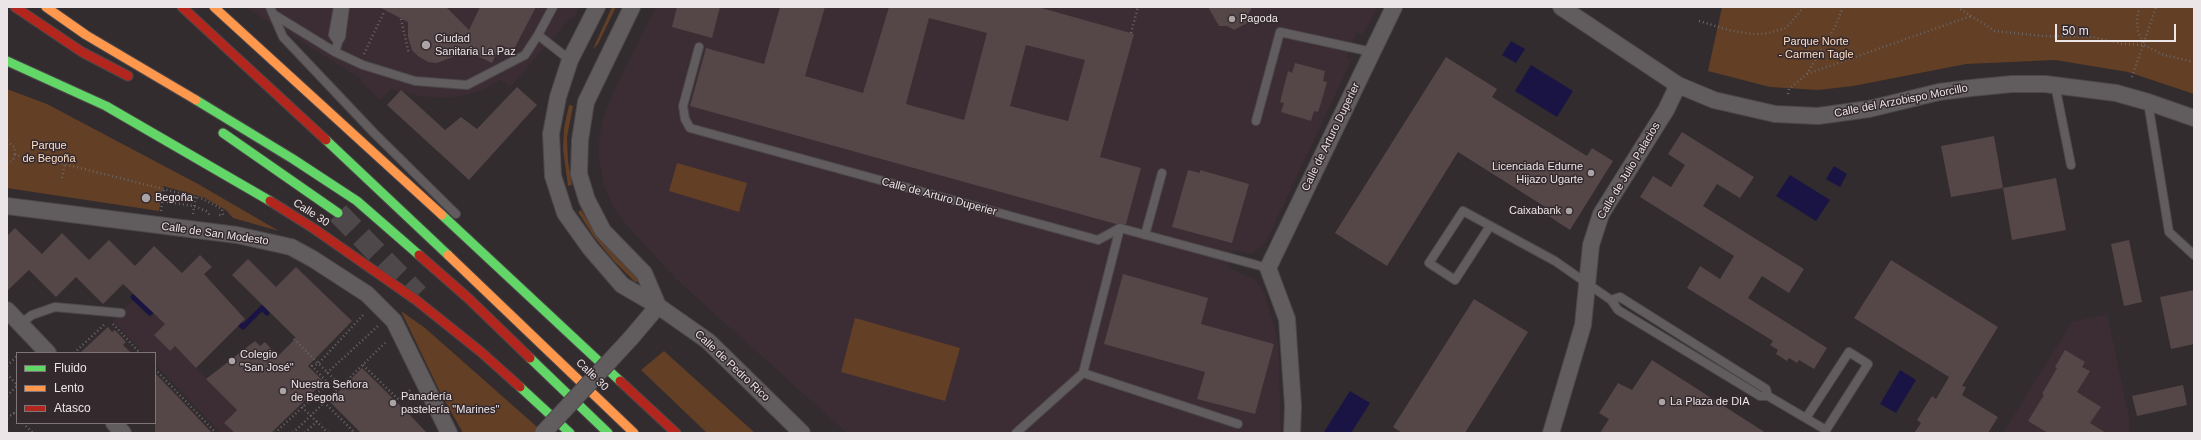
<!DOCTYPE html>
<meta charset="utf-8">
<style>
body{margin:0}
#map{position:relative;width:2201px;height:440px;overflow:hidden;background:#322c2f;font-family:Helvetica,sans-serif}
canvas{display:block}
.frame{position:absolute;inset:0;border:8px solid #ece5e8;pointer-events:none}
.legend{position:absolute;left:16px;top:352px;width:140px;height:72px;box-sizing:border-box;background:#342a2e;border:1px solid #7e7578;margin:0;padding:5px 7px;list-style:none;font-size:12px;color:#ece5e8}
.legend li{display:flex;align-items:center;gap:8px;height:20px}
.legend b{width:20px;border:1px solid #7e7578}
.scale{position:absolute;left:2055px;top:24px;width:121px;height:18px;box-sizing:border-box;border:2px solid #ece5e8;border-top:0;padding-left:5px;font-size:12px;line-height:14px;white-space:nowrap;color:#ece5e8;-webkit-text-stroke:3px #342a2e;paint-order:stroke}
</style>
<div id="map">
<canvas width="2201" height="440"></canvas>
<div class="frame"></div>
<ul class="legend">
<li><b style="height:5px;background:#63d668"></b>Fluido</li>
<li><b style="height:5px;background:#ff974d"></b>Lento</li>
<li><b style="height:5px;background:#b3261e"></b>Atasco</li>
</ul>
<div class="scale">50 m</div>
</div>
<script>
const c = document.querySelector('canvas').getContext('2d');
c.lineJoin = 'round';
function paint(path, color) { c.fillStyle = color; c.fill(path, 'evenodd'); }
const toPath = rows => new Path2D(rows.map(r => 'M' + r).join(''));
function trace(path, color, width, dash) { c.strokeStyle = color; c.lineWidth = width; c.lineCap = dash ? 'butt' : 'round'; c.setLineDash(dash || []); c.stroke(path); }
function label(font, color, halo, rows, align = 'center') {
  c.font = font + ' Helvetica,sans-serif'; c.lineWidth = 3; c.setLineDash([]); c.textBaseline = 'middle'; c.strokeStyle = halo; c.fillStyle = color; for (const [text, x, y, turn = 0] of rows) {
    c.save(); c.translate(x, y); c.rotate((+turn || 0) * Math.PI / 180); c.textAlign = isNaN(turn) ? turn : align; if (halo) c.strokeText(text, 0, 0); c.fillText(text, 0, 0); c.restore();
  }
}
paint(toPath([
 [245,7,579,7,574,17,569,20,510,87,501,80,485,89,466,95,447,98,420,96,391,89,381,100,361,82,362,79],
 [656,7,1378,7,1363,34,1356,33,1346,58,1352,59,1266,242,1252,254,1233,250,1230,258,1228,268,1256,280,1264,292,1272,318,1278,343,1281,433,847,433,676,279,623,221,612,204,604,186,599,160,599,141,603,119,613,93],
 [170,299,176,313,154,335,169,351,175,346,237,410,224,423,235,433,221,433,155,364,155,353,144,353,113,321,133,301,150,318],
 [2107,314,2129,417,2129,433,2003,433,2072,322]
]), '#3c2d34');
paint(toPath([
 [612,7,616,7,598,44,593,49],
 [1722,7,2194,7,2194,94,2128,72,2055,60,1966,64,1853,86,1818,90,1770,87,1708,71],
 [7,89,47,104,198,184,279,231,233,218,226,210,205,198,163,186,159,211,7,188],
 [569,105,573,106,567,137,568,161,572,185,568,186,563,149,564,128],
 [677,163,747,183,739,212,669,191],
 [581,210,597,235,617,258,639,279,639,282,635,282,614,261,594,237,578,212],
 [401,311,425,328,544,433,463,433,441,394],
 [855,318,960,348,945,401,841,372],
 [664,351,755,433,707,433,641,370]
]), '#623f25');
paint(toPath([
 [1511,41,1525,49,1516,63,1502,55],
 [1531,65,1573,91,1557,117,1515,91],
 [1834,166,1847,174,1840,187,1826,179],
 [1790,175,1830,200,1816,221,1776,196],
 [1900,370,1916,380,1896,413,1880,404],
 [1350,391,1370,403,1351,433,1327,433,1324,432]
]), '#1a1445');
trace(toPath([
 [133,297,150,313,156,307],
 [235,320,243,327,262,308,267,313]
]), '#1a1445', 5);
paint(toPath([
 [379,7,446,7,469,30,480,7,536,7,513,51,500,45,492,63,462,48,453,57,437,63,428,62,418,56,412,50,408,37,408,22],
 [677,7,720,7,712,38,672,27],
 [780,7,825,7,805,76,863,93,889,7,1038,7,1134,34,1100,157,1141,168,1126,224,1116,224,690,106,706,48,764,64],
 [929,18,987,33,964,120,906,104],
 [1026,45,1085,60,1068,121,1010,106],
 [1208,7,1252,7,1247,17,1249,22,1234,30,1227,26,1219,26],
 [1446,57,1497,89,1492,97,1587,156,1592,148,1613,161,1570,230,1547,215,1550,210,1458,152,1387,266,1335,233],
 [1295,63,1325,71,1323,81,1327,82,1321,103,1318,112,1314,111,1311,121,1281,112,1284,103,1280,102,1288,71,1292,73],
 [517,87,537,105,469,180,387,105,401,90,445,130,461,117,477,129],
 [1682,132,1754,177,1740,198,1717,184,1703,206,1804,269,1789,293,1762,276,1748,298,1827,348,1814,369,1799,360,1797,363,1789,358,1787,361,1776,354,1778,350,1770,345,1773,341,1687,288,1700,266,1720,279,1734,256,1640,197,1653,176,1671,187,1685,165,1668,154],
 [1994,136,2003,188,1951,197,1941,146],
 [1188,170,1200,173,1200,170,1249,184,1232,243,1172,227],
 [2056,178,2066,230,2012,240,2003,188],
 [15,228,42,254,62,233,89,260,109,240,135,266,154,246,182,273,200,255,212,267,204,274,245,319,196,368,175,346,170,351,154,335,165,324,123,284,103,304,76,277,56,297,29,270,7,291,7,236],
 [2129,240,2142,302,2124,306,2111,244],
 [248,259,276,287,296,267,352,321,308,366,324,382,271,433,235,433,224,423,237,410,206,379,255,341,260,346,265,342,278,356,296,338,232,275],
 [1891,260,1998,327,1962,386,1966,387,1962,395,1998,417,1988,433,1914,433,1921,423,1917,420,1932,396,1936,399,1949,377,1854,318],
 [1123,274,1208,298,1201,324,1274,344,1255,414,1197,399,1205,372,1104,344],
 [2194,290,2194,344,2171,349,2160,297],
 [1474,299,1528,332,1465,433,1402,433,1393,427],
 [108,327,112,332,115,330,126,342,123,345,131,353,80,353],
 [2065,350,2085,362,2082,367,2090,371,2077,392,2101,407,2090,423,2106,433,2048,433,2028,421,2044,395,2042,394,2057,368,2055,367],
 [1652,360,1766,433,1600,433,1609,419,1599,413,1618,383,1632,390],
 [362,368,409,414,427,433,361,433,329,401],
 [155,373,180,399,212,433,155,433],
 [2183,385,2187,405,2137,416,2132,396]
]), '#554648');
trace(toPath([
 [338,213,418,295]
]), '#4e484b', 22, [22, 11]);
const lane = toPath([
 [270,7,283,37,374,133,456,214],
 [553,7,538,35,570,60],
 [273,14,335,52,363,65,415,81,467,85,525,55,538,35],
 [338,42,341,37,345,7],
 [699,47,683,106,685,119,690,128,1098,240,1120,228,1268,268],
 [335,52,338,42,333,35,338,7],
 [2055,85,2071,165],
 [2148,102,2169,232,2194,255],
 [1256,121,1280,32,1372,52],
 [1490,226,1455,280,1429,263,1463,211,1555,261,1611,300,1618,310,1760,396,1768,396,1826,430,1868,364,1849,352,1806,418],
 [1145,235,1162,173],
 [1611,300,1620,297,1766,389,1768,396],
 [20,324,32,315,55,307,121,313],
 [1083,373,1238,424],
 [1016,433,1083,373,1120,228]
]);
const street = toPath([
 [597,7,570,60,558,97,551,134,553,176,565,213,590,248,622,285,658,306,708,341,802,433],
 [632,7,586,102,580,140,579,174,587,200,603,231,644,273,658,306],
 [1561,7,1678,85,1714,100,1775,114,1818,116,1869,109,1939,92,1971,88,2012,84,2045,84,2116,93,2148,102,2194,118],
 [7,206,237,235,291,247,313,259,367,294,394,321,449,433],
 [7,310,48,353],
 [631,338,658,306],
 [114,423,123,433],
 [1292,433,1293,406,1287,319,1268,268,1394,7],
 [1551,433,1583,325,1591,245,1601,214,1666,110,1678,85]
]);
const fast = toPath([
 [7,61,106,106,270,201],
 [196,100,293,159,357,201,419,255],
 [223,133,338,213],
 [326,140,448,255],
 [442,215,620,381],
 [530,358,608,433],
 [520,387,570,433]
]);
const slow = toPath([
 [46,7,86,35,196,100],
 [214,7,442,215],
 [448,255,634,433]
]);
const jam = toPath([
 [15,7,82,52,128,76],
 [182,7,326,140],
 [270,201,313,228,416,300,481,352,520,387],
 [419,255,468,298,530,358],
 [620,381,676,433]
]);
trace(lane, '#4c474a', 10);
trace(street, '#4c474a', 18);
trace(fast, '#4c474a', 11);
trace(slow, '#4c474a', 11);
trace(jam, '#4c474a', 11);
trace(toPath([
 [1957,7,1995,31,2043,36,2093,37,2122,44,2144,45],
 [2140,7,2137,17,2138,31,2144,45,2164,55,2194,62],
 [401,19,409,54],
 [1699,21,1732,31,1752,34,1764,34,1786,28,1804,7],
 [1131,33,1138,7],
 [364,54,384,12],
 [1807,74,1971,16],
 [2132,77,2156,7],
 [1788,94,1789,89,1807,74,1836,25,1843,7],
 [7,141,15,148,15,155],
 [7,164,13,160,15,155,64,164,203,199,222,209,223,215,218,215],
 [62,178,66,158],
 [167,202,194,206,206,211,211,216],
 [161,211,164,190],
 [193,214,196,196],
 [113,324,140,353],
 [294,339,341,386],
 [74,353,106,323],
 [363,365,399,400,410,390],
 [7,366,17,356],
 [155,369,216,433],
 [327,373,378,326],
 [7,374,17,385],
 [7,396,17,386],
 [324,402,355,433],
 [302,407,328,433],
 [17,410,14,413,17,416],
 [7,418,14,413],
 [23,423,33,433],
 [7,432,9,433],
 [275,433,328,383,312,366,318,364,364,314],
 [293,433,387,341],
 [305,433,317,421]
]), '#696667', 2.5, [1, 3]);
trace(lane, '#615d5f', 8);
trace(street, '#615d5f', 16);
trace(fast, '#63d668', 9);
trace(slow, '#ff974d', 9);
trace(jam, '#b3261e', 9);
const streetBridge = toPath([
 [543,433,631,338]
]);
trace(streetBridge, '#4c474a', 18, []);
trace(streetBridge, '#615d5f', 16);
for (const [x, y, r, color] of [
 [1232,19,4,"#aba4a7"],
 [426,45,5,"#aba4a7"],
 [1591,173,4,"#aba4a7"],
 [146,198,5,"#aba4a7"],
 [1569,211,4,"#aba4a7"],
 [232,361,4,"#aba4a7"],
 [283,391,4,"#aba4a7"],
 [1662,402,4,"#aba4a7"],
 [393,403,4,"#aba4a7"]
]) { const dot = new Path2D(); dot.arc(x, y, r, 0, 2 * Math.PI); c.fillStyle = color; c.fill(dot); trace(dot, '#342a2e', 1.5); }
label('11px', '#ece5e8', '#342a2e', [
 ["Pagoda",1240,19],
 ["Ciudad",435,39],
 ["Sanitaria La Paz",435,52],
 ["Licenciada Edurne",1583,167,"right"],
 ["Hijazo Ugarte",1583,180,"right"],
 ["Begoña",155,198],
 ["Caixabank",1561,211,"right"],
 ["Colegio",240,355],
 ["\"San José\"",240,368],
 ["Nuestra Señora",291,385],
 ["de Begoña",291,398],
 ["Panadería",401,397],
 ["pastelería \"Marines\"",401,410],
 ["La Plaza de DIA",1670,402]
], 'left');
label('11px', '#ffddc4', '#342a2e', [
 ["Parque Norte",1816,42],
 ["- Carmen Tagle",1816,55],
 ["Parque",49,146],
 ["de Begoña",49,159]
]);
label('11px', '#ece5e8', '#342a2e', [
 ["Calle del Arzobispo Morcillo",1901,101,-11],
 ["Calle de Arturo Duperier",1331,137,-64],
 ["Calle de Julio Palacios",1629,171,-59],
 ["Calle de Arturo Duperier",939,197,15],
 ["Calle 30",311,213,33],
 ["Calle de San Modesto",215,234,8],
 ["Calle de Pedro Rico",732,366,43],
 ["Calle 30",592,375,44]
]);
</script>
